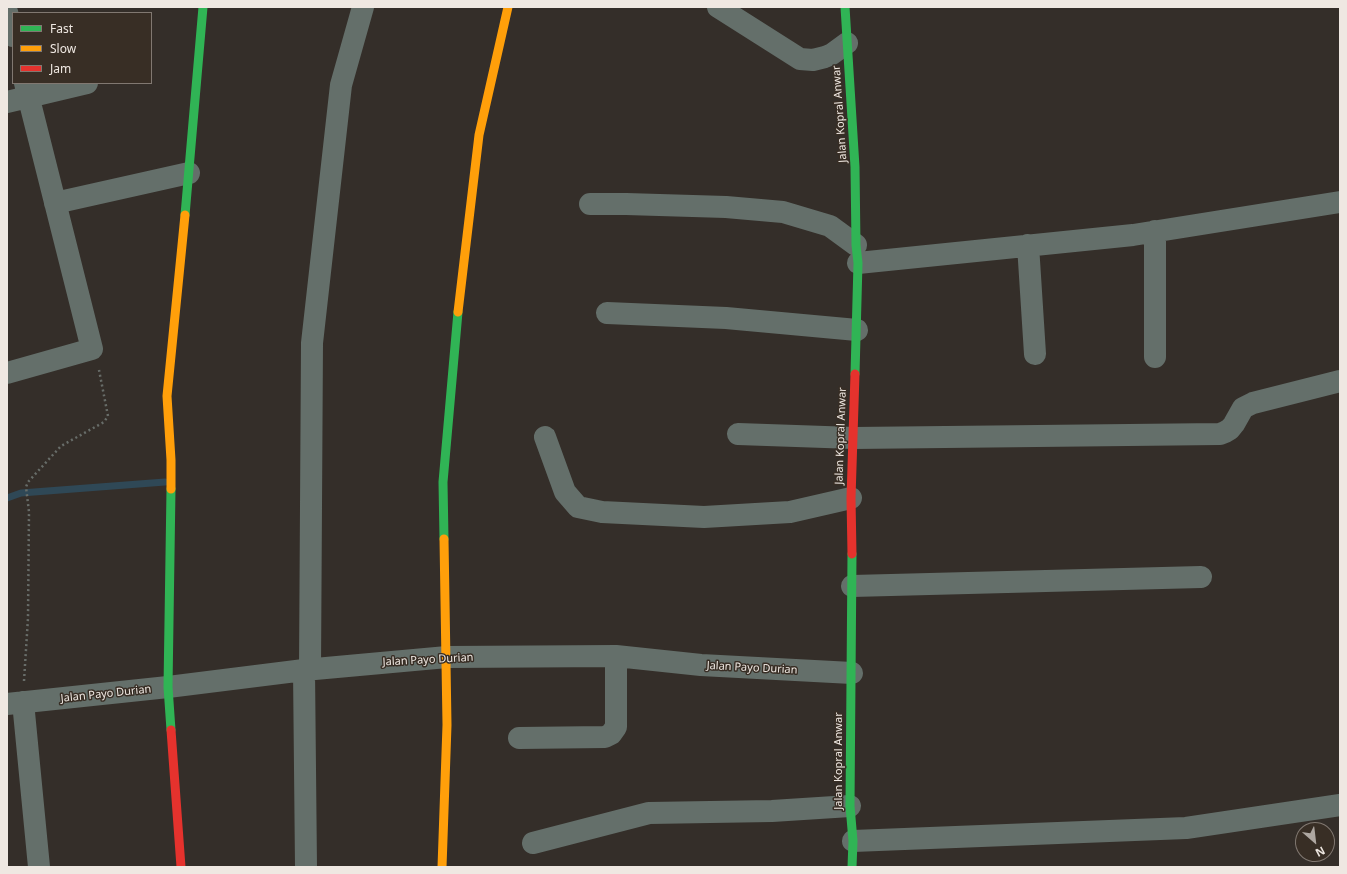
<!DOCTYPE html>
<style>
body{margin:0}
#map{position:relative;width:1347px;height:874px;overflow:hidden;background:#342e29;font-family:"Noto Sans",sans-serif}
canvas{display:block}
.frame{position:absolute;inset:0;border:8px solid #efe8e2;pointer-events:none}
.legend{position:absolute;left:12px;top:12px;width:140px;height:72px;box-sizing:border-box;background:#382e25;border:1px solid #817871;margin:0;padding:5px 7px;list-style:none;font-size:12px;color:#efe8e2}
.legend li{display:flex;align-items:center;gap:8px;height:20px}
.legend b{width:20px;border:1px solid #817871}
.north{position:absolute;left:1295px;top:822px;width:40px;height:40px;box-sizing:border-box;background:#382e25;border:1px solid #817871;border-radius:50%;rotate:152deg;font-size:11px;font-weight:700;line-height:16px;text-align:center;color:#efe8e2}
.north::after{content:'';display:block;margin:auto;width:14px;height:18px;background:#aea7a1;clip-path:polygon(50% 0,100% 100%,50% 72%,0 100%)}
</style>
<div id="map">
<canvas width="1347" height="874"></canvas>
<div class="frame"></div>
<ul class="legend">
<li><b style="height:5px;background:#30b455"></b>Fast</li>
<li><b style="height:5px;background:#ff9f0a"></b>Slow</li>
<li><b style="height:5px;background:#e5322d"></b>Jam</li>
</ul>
<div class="north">N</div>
</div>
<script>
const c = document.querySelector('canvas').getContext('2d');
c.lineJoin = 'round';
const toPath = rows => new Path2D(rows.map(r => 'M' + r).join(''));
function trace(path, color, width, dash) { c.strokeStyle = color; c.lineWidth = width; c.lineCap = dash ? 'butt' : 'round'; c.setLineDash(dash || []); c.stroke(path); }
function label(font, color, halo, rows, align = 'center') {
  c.font = font + ' "Noto Sans",sans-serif'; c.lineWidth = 3; c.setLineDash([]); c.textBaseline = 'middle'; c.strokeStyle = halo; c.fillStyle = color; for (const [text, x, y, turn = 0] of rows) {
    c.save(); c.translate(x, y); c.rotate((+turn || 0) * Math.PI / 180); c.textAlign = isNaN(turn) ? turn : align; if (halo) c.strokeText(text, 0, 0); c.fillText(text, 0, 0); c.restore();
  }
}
trace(toPath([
 [7,498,21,493,165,482]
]), '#2f4856', 7);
trace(toPath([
 [24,681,28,618,29,512,26,487,28,482,61,446,104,422,108,416,99,370]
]), '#686d69', 2.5, [2, 3]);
trace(toPath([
 [718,7,800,59,813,60,825,57,832,54,847,43],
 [7,12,13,36],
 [7,102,87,83],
 [55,203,189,173],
 [590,204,626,204,726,207,783,212,830,226,856,245],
 [1028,245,1035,354],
 [858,263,1133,235,1340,202],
 [607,313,726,318,857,330],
 [1155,357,1155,231],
 [7,373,92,349,25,83],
 [738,434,854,438,1220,434,1225,432,1230,429,1234,424,1243,408,1253,403,1340,381],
 [545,437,565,492,578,507,602,512,704,517,790,512,851,498],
 [852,586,1201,577],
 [310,669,312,343,341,85,363,7],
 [304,670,306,867],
 [23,702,39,867],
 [7,704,168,687,304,670,447,657,616,656,701,665,852,673],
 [519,738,605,737,611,734,616,727,616,656],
 [853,841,1186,828,1340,805],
 [533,843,649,813,772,811,850,806]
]), '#646f6a', 22);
trace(toPath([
 [845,7,855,167,856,245,858,263,855,374],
 [185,215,203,7],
 [171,489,168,687,171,730],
 [444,539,443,482,458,312],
 [852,554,850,806,853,841,852,867]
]), '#30b455', 9);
trace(toPath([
 [458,312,479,135,508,7],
 [171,489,171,460,167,396,185,215],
 [442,867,447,725,444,539]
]), '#ff9f0a', 9);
trace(toPath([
 [852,554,851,498,855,374],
 [171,730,181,867]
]), '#e5322d', 9);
label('11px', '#efe8e2', '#382e25', [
 ["Jalan Kopral Anwar",840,114,-94],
 ["Jalan Kopral Anwar",841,436,-88],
 ["Jalan Payo Durian",428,660,-3],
 ["Jalan Payo Durian",752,668,3],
 ["Jalan Payo Durian",106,694,-6],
 ["Jalan Kopral Anwar",839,761,-90]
]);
</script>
